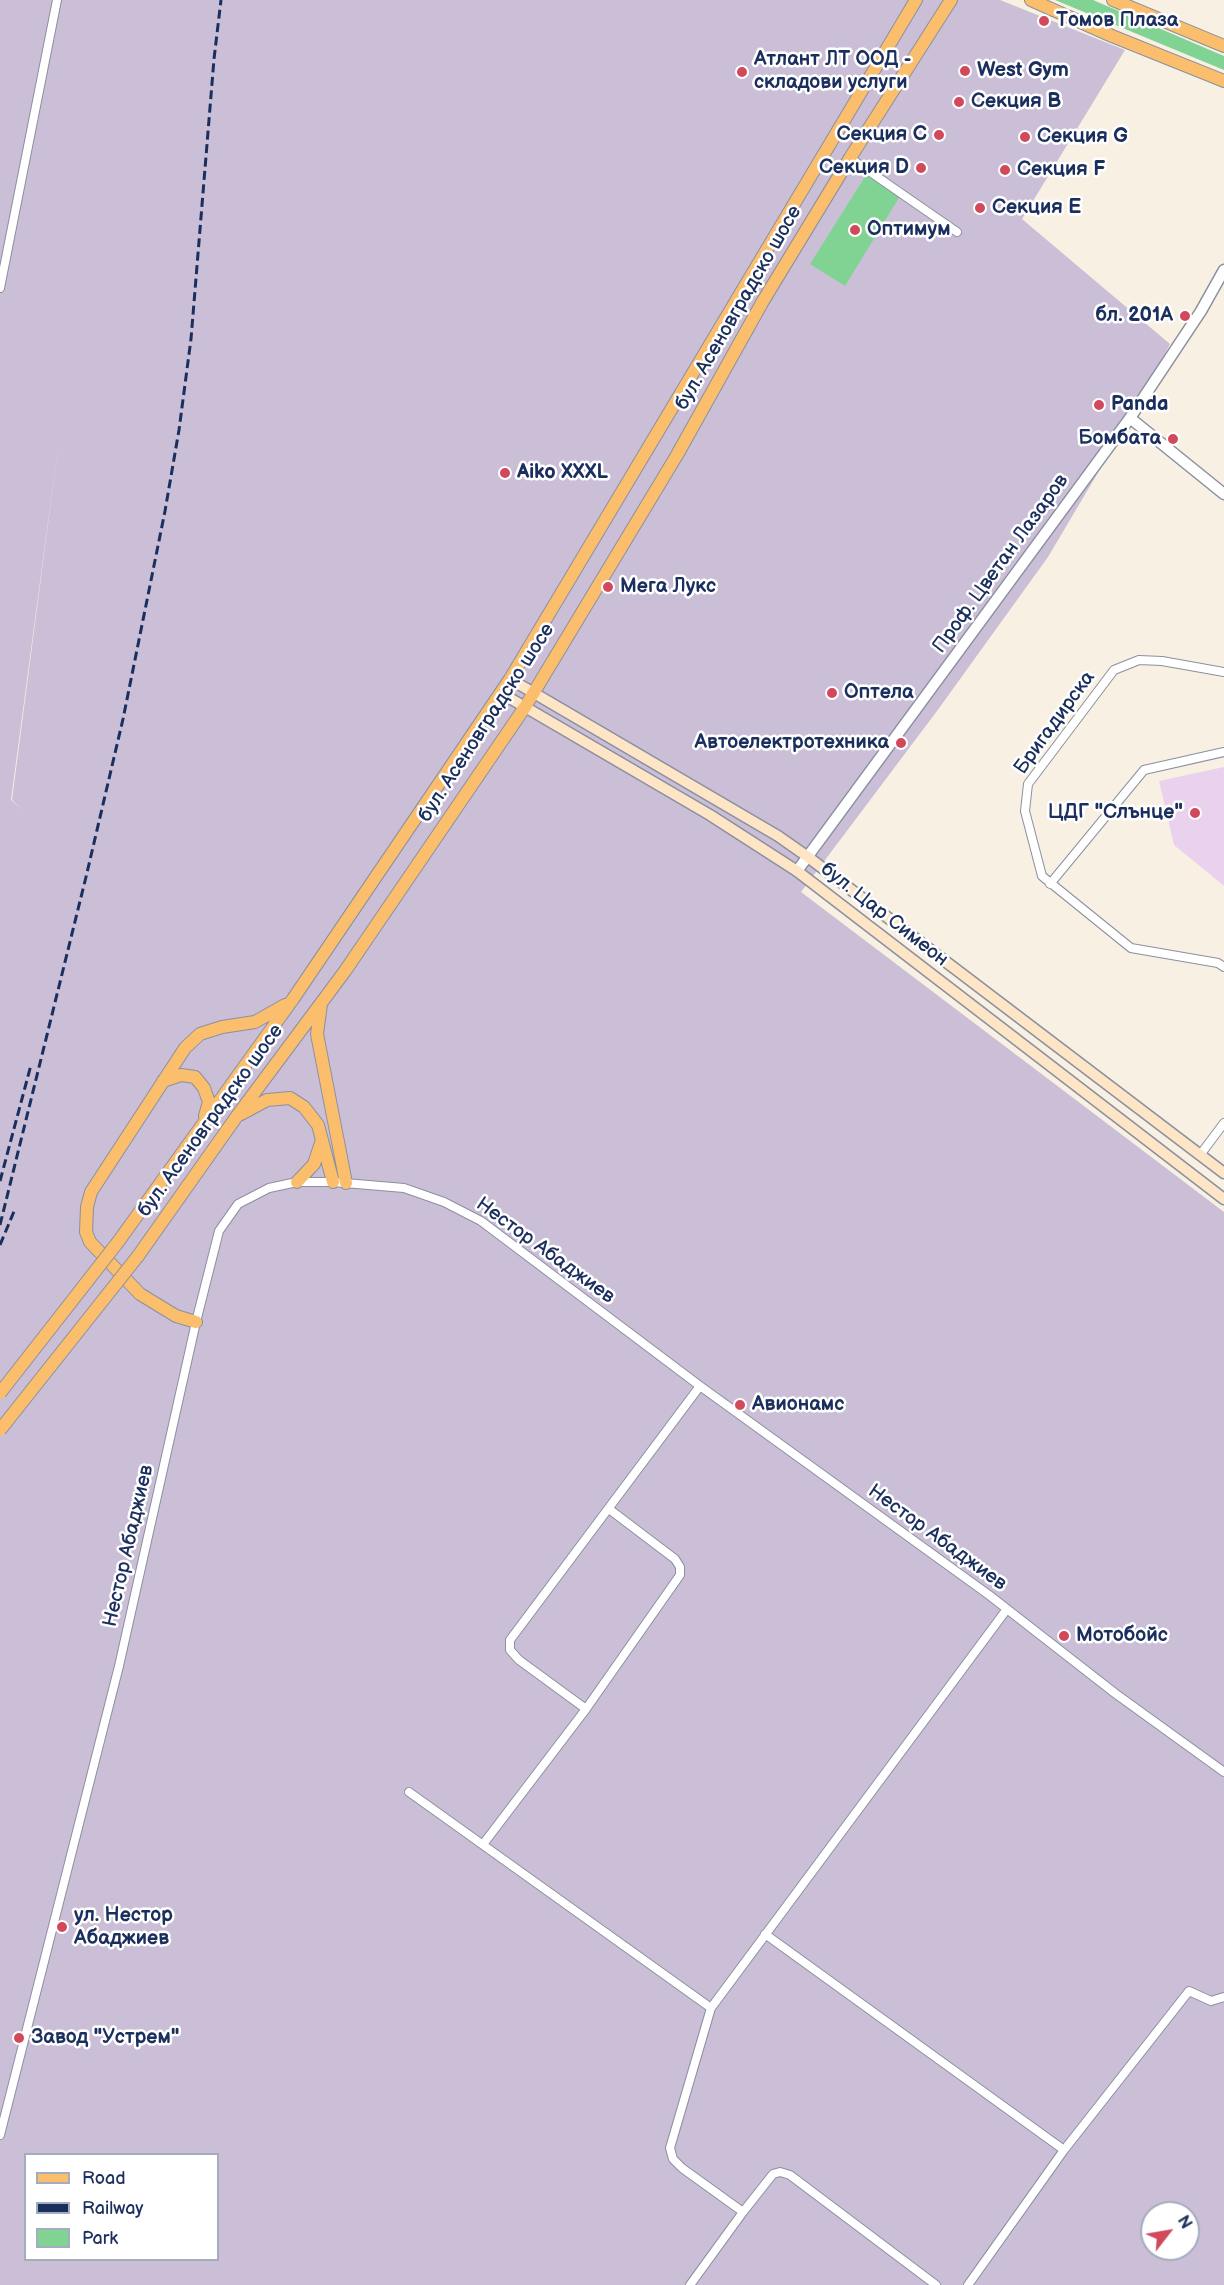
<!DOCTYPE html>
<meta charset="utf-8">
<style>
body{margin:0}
#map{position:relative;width:1224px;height:2285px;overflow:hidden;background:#f8f0e2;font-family:"Balsamiq Sans",sans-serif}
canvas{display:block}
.legend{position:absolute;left:24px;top:2153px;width:195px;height:108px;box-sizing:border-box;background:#fff;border:2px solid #a4acbf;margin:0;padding:8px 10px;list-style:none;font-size:18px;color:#1b2f5e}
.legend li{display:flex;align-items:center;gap:12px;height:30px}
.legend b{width:30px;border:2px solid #a4acbf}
.north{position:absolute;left:1140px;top:2201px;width:60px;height:60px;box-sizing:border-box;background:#fff;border:2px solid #a4acbf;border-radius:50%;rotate:59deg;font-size:16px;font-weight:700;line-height:24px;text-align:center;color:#1b2f5e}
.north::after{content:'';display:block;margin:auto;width:21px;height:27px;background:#d1495b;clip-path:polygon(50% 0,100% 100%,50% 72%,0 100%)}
</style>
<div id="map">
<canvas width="1224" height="2285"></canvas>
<ul class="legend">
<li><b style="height:8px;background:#fabe6d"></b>Road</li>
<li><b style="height:8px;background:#1b2f5e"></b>Railway</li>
<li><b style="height:16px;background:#81d394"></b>Park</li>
</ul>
<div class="north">N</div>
</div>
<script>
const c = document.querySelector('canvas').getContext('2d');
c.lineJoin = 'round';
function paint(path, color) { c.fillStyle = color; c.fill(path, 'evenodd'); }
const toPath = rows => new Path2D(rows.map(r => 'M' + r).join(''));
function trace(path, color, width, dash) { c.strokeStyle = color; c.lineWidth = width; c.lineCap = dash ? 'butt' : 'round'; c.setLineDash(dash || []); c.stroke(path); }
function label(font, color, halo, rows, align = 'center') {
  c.font = font + ' "Balsamiq Sans",sans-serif'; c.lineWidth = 5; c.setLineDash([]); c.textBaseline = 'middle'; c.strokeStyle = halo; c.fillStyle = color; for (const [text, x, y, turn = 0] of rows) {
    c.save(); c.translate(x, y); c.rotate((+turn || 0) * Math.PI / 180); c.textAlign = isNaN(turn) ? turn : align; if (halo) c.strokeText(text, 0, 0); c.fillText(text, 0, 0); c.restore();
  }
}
paint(toPath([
 [1224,767,1224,885,1223,885,1174,845,1159,781]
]), '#ead1ed');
paint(toPath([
 [0,0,1000,0,1125,50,1022,219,1170,344,1144,395,1048,557,937,711,801,892,1224,1212,1224,2285,0,2285],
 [59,439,12,800,24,811,11,800],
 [26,2154,218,2154,218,2260,26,2260],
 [1152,2213,1188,2213,1188,2249,1152,2249]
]), '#cabfd7');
paint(toPath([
 [1055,0,1093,0,1224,56,1224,70],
 [866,175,900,196,845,286,810,264]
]), '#81d394');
const minor = toPath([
 [850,158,957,232],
 [0,288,57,0],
 [1224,672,1162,661,1139,660,1114,670,1028,784,1025,811,1042,876,1131,948,1218,963,1224,967],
 [1050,884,1144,770,1224,752],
 [1200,1155,1224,1123],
 [586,1709,519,1660,510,1650,510,1640,700,1386],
 [409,1792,711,2008],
 [484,1843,586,1709,680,1575,680,1567,675,1559,609,1509],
 [765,1934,1064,2150],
 [0,2135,119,1666,196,1322,219,1231,238,1204,269,1188,297,1182,333,1182,404,1188,444,1202,481,1221,700,1386,989,1595,1116,1694,1224,1772],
 [743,2212,682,2168,673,2159,670,2148,711,2008,1007,1609],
 [690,2285,743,2212,773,2174,780,2172,790,2175,936,2285],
 [968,2285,1064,2150,1189,1991,1211,2001,1224,1997]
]);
const tertiary = toPath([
 [1130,418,1224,494],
 [797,871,1130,418,1201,311,1224,270]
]);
const secondary = toPath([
 [510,679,778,836,808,857,1224,1173],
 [501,693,710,815,797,871,1224,1199]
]);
const primary = toPath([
 [1031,0,1112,36,1224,81],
 [1113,0,1224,46],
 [321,1004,317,1034,346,1183],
 [163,1081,181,1075,195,1077,204,1088,209,1102,205,1116],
 [241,1114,267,1100,290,1098,304,1107,318,1125,333,1182],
 [297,1182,314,1164,322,1140],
 [118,1242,293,999,510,679,916,0],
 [138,1256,237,1116,345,971,525,707,677,455,763,301,850,158,951,0],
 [196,1322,176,1316,140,1294,90,1242,86,1232,87,1207,91,1192,185,1048,200,1034,222,1027,255,1022,285,1005]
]);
trace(minor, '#8a90a0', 10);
trace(tertiary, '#8a90a0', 13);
trace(secondary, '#8a90a0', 13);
trace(primary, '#8a90a0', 14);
trace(minor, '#fff', 8);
trace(tertiary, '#fff', 10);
trace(secondary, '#fde5c5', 10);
trace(primary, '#fabe6d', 12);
trace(toPath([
 [0,1181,31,1065],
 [0,1225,86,877,123,719,165,511,179,430,191,339,214,59,221,0],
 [0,1245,15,1209]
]), '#1b2f5e', 3, [9, 4.5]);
const primaryBridge = toPath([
 [0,1393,118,1242],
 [0,1430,138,1256]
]);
trace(primaryBridge, '#8a90a0', 14, []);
trace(primaryBridge, '#fabe6d', 12);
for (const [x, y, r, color] of [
 [1044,21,6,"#d1495b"],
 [965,71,6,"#d1495b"],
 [742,72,6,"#d1495b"],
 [959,102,6,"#d1495b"],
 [939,135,6,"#d1495b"],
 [1025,137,6,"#d1495b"],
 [921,168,6,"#d1495b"],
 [1005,170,6,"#d1495b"],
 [980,208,6,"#d1495b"],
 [855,230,6,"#d1495b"],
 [1185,316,6,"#d1495b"],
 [1099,405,6,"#d1495b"],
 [1173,439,6,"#d1495b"],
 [505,473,6,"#d1495b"],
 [608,587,6,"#d1495b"],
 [832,693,6,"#d1495b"],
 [901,743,6,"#d1495b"],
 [1195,813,6,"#d1495b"],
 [740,1405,6,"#d1495b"],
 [1064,1636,6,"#d1495b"],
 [62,1927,6,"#d1495b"],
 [19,2038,6,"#d1495b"]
]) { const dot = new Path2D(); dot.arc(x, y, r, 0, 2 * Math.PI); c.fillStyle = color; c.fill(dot); trace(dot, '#fff', 2); }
label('bold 20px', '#1b2f5e', '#fff', [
 ["Томов Плаза",1056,21],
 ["Атлант ЛТ ООД -",754,60],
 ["складови услуги",754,83],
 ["West Gym",977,71],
 ["Секция B",971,102],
 ["Секция C",927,135,"right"],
 ["Секция G",1037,137],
 ["Секция D",909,168,"right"],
 ["Секция F",1017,170],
 ["Секция E",992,208],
 ["Оптимум",867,230],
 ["бл. 201А",1173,316,"right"],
 ["Panda",1111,405],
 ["Бомбата",1161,439,"right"],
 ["Aiko XXXL",517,473],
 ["Мега Лукс",620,587],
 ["Оптела",844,693],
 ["Автоелектротехника",889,743,"right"],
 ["ЦДГ \"Слънце\"",1183,813,"right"],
 ["Авионамс",752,1405],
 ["Мотобойс",1076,1636],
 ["ул. Нестор",74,1916],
 ["Абаджиев",74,1939],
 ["Завод \"Устрем\"",31,2038]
], 'left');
label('20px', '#1b2f5e', '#fff', [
 ["бул. Асеновградско шосе",739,308,-60],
 ["Проф. Цветан Лазаров",1001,564,-54],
 ["бул. Асеновградско шосе",487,723,-57],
 ["Бригадирска",1055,723,-54],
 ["бул. Цар Симеон",884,915,38],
 ["бул. Асеновградско шосе",211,1121,-54],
 ["Нестор Абаджиев",545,1251,36],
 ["Нестор Абаджиев",937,1538,36],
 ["Нестор Абаджиев",129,1546,-77]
]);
</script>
